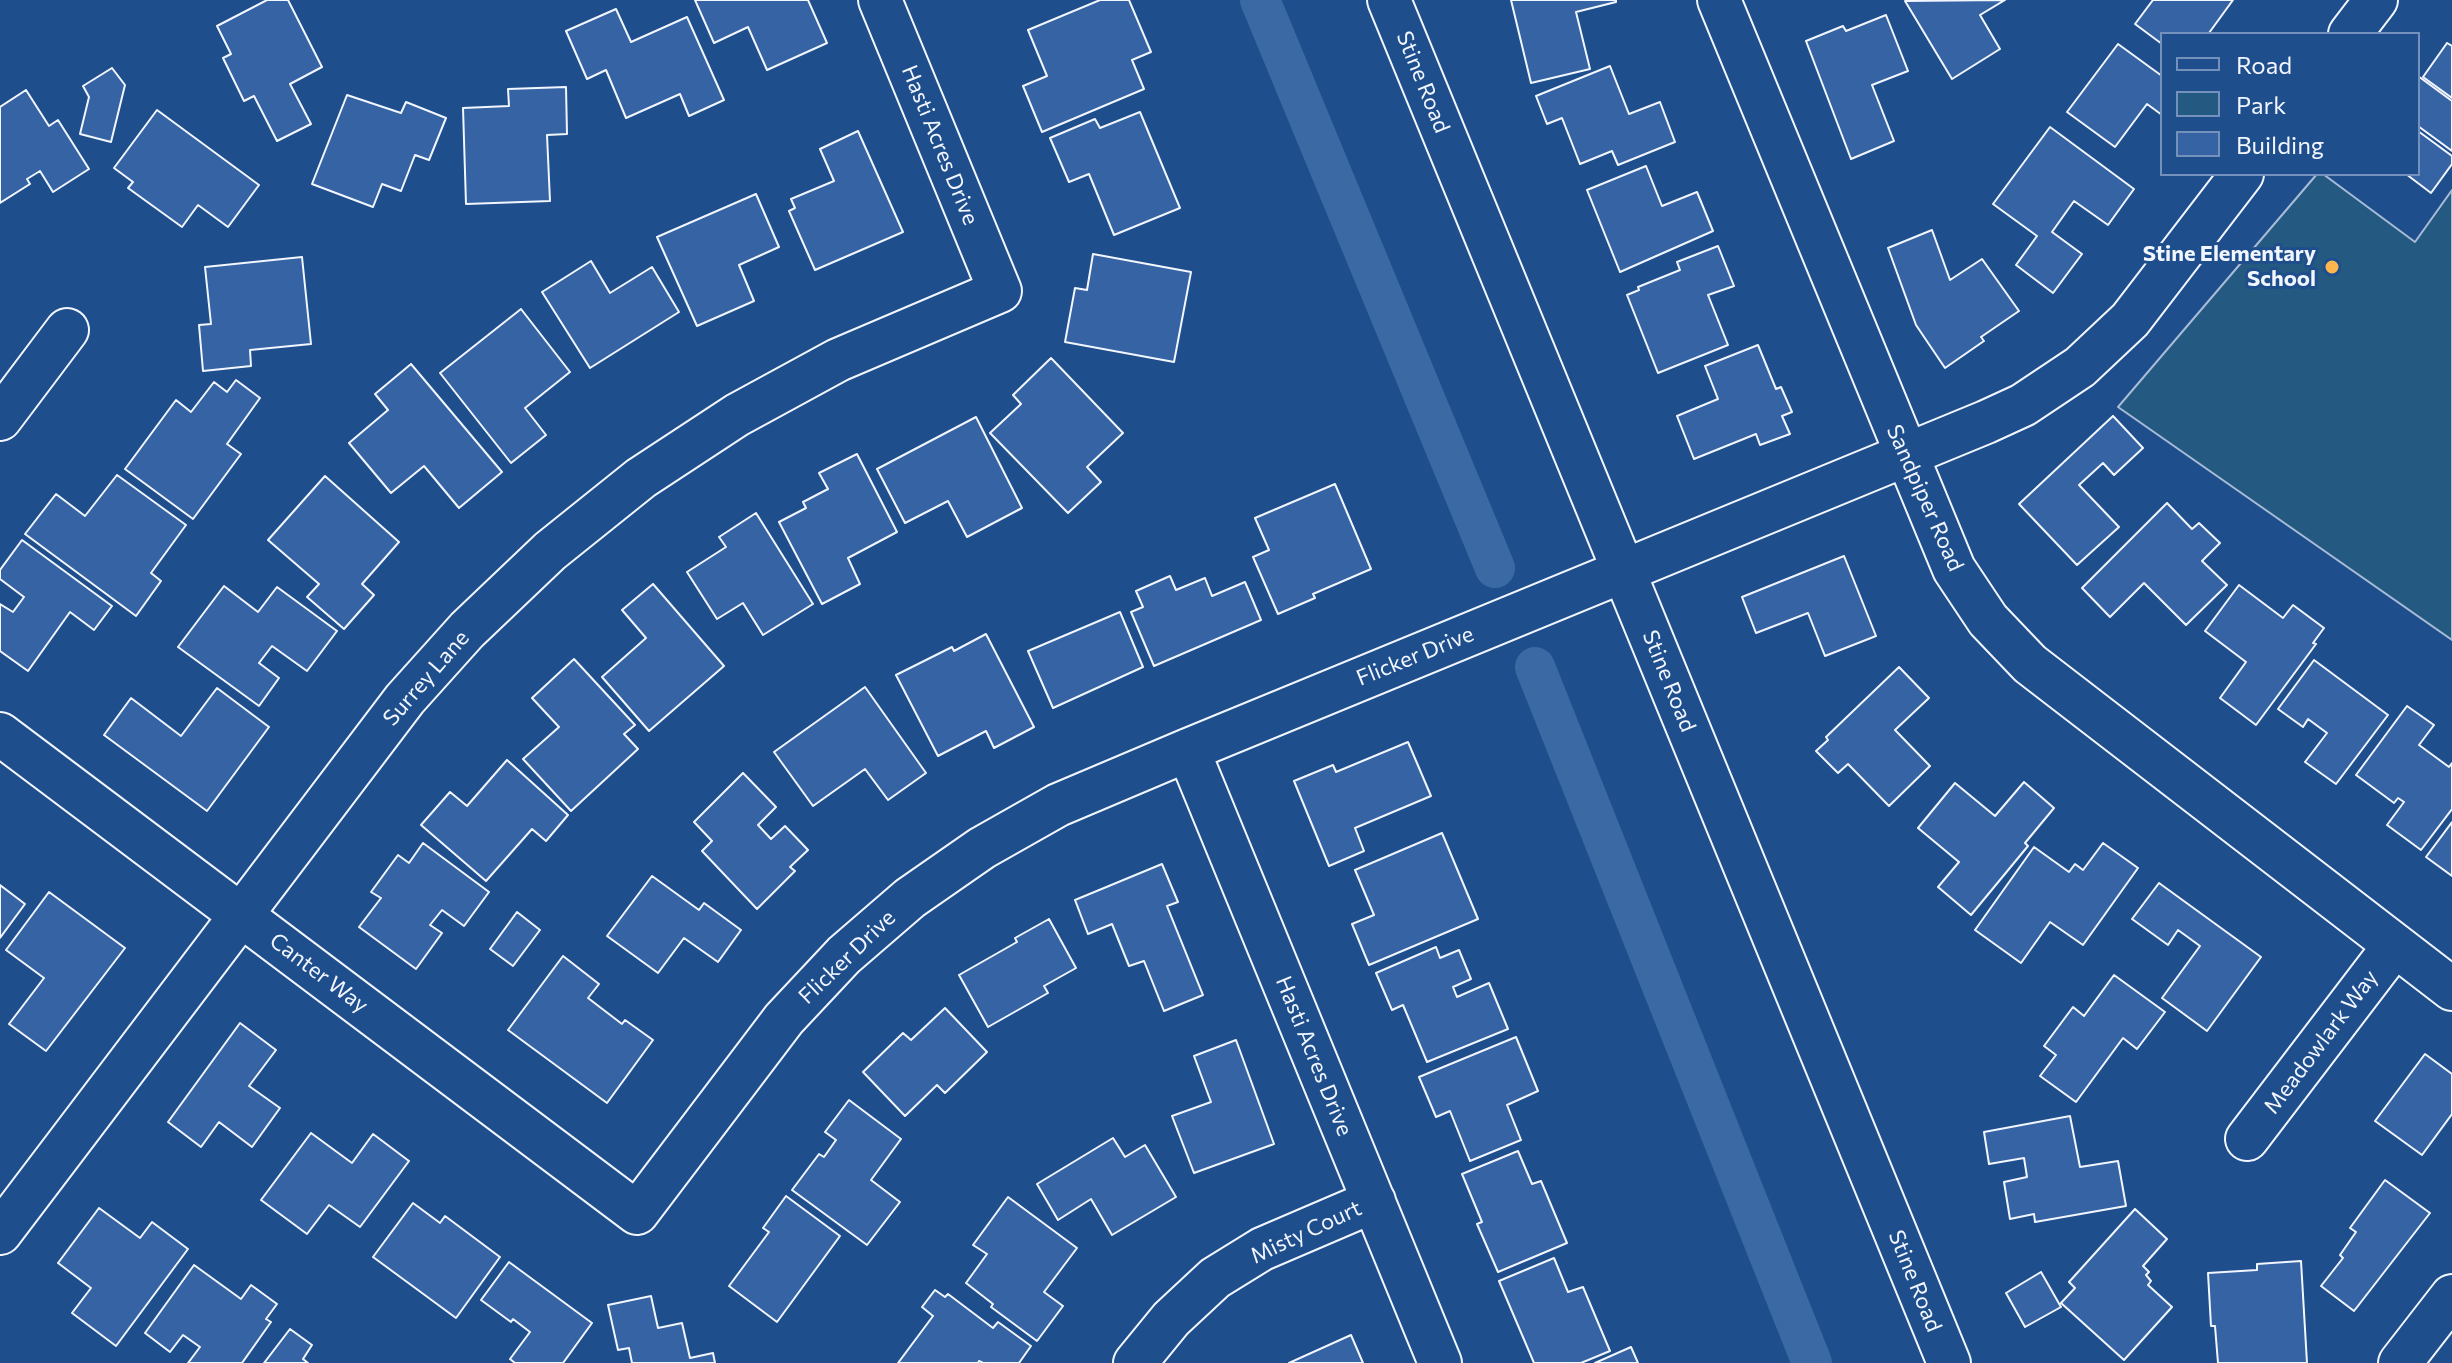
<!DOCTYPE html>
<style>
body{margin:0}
#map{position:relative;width:2452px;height:1363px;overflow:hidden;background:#1f4e8c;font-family:Commissioner,sans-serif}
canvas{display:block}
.legend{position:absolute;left:2160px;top:32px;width:260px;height:144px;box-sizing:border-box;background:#1f4e8c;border:2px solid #7391ba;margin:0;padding:10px 14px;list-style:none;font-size:24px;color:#f2f6ff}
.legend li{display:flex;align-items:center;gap:16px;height:40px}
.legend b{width:40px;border:2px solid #7391ba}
</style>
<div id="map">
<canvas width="2452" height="1363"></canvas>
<ul class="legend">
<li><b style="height:10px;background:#1f4e8c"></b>Road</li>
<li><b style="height:22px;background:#245a82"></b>Park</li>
<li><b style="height:22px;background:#3563a3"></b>Building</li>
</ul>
</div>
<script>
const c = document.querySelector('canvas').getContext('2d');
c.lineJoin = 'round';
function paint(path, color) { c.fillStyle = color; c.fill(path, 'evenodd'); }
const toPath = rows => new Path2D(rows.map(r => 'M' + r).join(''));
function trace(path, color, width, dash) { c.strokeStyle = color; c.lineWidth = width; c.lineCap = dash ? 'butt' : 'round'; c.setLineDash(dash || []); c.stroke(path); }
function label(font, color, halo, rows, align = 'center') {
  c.font = font + ' Commissioner,sans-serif'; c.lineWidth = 6; c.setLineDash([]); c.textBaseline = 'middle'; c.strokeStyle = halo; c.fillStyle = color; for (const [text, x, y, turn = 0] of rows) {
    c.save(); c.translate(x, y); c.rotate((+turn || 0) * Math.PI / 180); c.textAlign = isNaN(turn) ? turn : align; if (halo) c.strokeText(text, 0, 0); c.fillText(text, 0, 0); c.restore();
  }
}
const green = toPath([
 [2317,174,2323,174,2415,242,2452,190,2452,640,2118,407,2317,174]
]);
paint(green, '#245a82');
trace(green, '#a8bbd7', 2);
trace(toPath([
 [1260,0,1495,568],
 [1535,667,1812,1363]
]), '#3b69a3', 40);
const building = toPath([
 [267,0,288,0,322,67,290,84,311,124,277,141,254,96,244,101,223,58,231,54,217,26,267,0],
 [695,0,808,0,827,43,767,70,748,27,714,43,695,0],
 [1100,0,1129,0,1151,52,1132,60,1144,89,1042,132,1023,86,1047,76,1028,30,1100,0],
 [1511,0,1616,0,1616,2,1576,12,1590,69,1531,83,1511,0],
 [2005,0,1980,15,2000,49,1952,79,1905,1,2005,0],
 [2153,0,2233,0,2209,33,2211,34,2162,34,2162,44,2135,24,2153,0],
 [616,9,631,42,687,17,724,100,689,116,680,94,626,118,606,70,587,79,566,31,616,9],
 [1886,15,1908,71,1872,85,1894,141,1851,159,1806,41,1843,26,1846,31,1886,15],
 [2447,43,2452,46,2452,98,2423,77,2447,43],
 [2118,44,2162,76,2162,115,2147,104,2115,147,2067,112,2118,44],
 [1610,66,1629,114,1660,102,1675,142,1618,165,1612,151,1580,164,1562,118,1547,124,1536,96,1610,66],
 [112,68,125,85,111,142,80,134,89,97,83,86,112,68],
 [2418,76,2452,101,2452,151,2418,126,2418,76],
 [566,87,567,134,547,135,550,201,466,204,463,108,509,106,508,89,566,87],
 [26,90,49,126,58,120,89,169,53,192,40,171,27,179,30,184,0,203,0,107,26,90],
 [347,95,401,113,406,102,446,118,429,160,415,155,401,191,382,184,373,207,312,184,347,95],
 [157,110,259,185,228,227,198,205,182,227,128,188,133,182,114,168,157,110],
 [1140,112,1180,208,1114,235,1089,174,1069,182,1050,138,1095,119,1100,128,1140,112],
 [2050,127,2134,189,2108,225,2074,201,2052,232,2082,254,2053,293,2016,265,2037,236,1993,204,2050,127],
 [858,131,903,232,815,270,789,211,795,208,791,199,834,181,820,149,858,131],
 [2418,131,2452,156,2452,164,2431,193,2406,174,2418,174,2418,131],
 [1646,166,1662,206,1697,192,1713,231,1620,272,1587,190,1646,166],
 [756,194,779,247,739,265,754,301,697,326,657,237,756,194],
 [1932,230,1950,280,1982,259,2019,311,1981,337,1984,341,1945,368,1916,325,1888,248,1932,230],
 [1718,246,1734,286,1708,295,1728,345,1658,373,1627,295,1639,290,1638,287,1680,270,1677,262,1718,246],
 [1093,254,1191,272,1174,362,1065,342,1075,288,1087,290,1093,254],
 [302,257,311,344,250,350,251,366,203,371,199,325,211,324,205,267,302,257],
 [591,261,610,293,652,267,679,312,590,368,542,292,591,261],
 [521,309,570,372,525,408,546,435,511,463,440,373,521,309],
 [1758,345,1776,389,1781,387,1792,412,1782,416,1790,434,1760,445,1756,434,1694,459,1677,416,1718,399,1705,366,1758,345],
 [1051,358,1123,433,1087,467,1101,482,1068,513,990,433,1021,404,1013,395,1051,358],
 [411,364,502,472,459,508,424,466,391,493,349,443,388,410,375,394,411,364],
 [236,380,260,398,227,444,241,454,193,519,125,469,176,400,191,412,214,382,227,392,236,380],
 [2113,416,2143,448,2114,475,2103,463,2079,485,2119,527,2077,565,2019,504,2113,416],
 [976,417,1022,508,967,537,948,501,905,523,877,469,976,417],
 [857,454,897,532,848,558,860,584,822,604,779,522,806,508,803,502,828,489,819,473,857,454],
 [117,475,186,525,151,573,161,581,136,616,25,534,56,494,85,516,117,475],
 [325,476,399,542,362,584,374,595,344,629,307,597,319,584,268,540,325,476],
 [1335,484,1371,569,1313,594,1315,598,1278,614,1253,557,1269,550,1255,518,1335,484],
 [2167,503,2192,529,2199,523,2220,543,2202,561,2227,585,2186,625,2144,583,2110,617,2082,588,2167,503],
 [756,513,813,604,763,635,743,603,717,619,687,572,726,547,719,537,756,513],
 [22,540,112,606,94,630,70,612,28,671,0,651,0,604,13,612,24,597,0,579,0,570,22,540],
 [1844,556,1876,636,1825,656,1808,613,1756,633,1742,597,1844,556],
 [1170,576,1176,590,1205,578,1212,596,1245,582,1261,620,1154,666,1131,612,1143,607,1136,591,1170,576],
 [653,584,724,666,649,731,602,677,646,638,622,610,653,584],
 [2239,585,2283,618,2293,605,2324,628,2313,643,2316,644,2256,725,2220,698,2246,662,2205,631,2239,585],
 [224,586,258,612,277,587,337,631,307,671,272,646,259,663,279,678,259,706,178,647,224,586],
 [1120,612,1143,667,1053,708,1028,651,1120,612],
 [986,634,1034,727,994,748,986,731,938,756,896,675,952,647,954,651,986,634],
 [574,659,635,725,624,734,638,749,571,811,523,759,559,727,532,698,574,659],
 [2314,660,2388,715,2336,784,2305,762,2327,733,2308,719,2303,727,2278,709,2314,660],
 [1899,667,1929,698,1895,730,1930,766,1889,806,1848,764,1838,773,1816,751,1828,740,1826,737,1899,667],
 [865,687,926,773,888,800,865,769,813,806,774,752,865,687],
 [217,688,269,727,207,811,104,735,131,698,181,736,217,688],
 [2407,706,2434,725,2419,745,2449,767,2452,763,2452,809,2421,850,2387,825,2404,802,2398,798,2394,803,2356,775,2407,706],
 [1408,742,1431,796,1355,828,1364,851,1329,866,1294,781,1333,765,1336,772,1408,742],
 [507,760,568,815,546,841,532,829,486,881,421,825,450,792,467,806,507,760],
 [743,773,776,807,758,825,771,839,785,826,808,850,790,867,795,871,757,909,702,851,712,841,694,822,743,773],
 [2024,782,2054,808,2025,843,2028,846,1971,915,1938,887,1959,862,1918,828,1955,783,1995,816,2024,782],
 [2452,822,2452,876,2426,857,2452,822],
 [1442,833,1478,919,1369,965,1352,924,1374,915,1355,870,1442,833],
 [423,843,489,892,464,926,442,910,430,925,442,933,416,969,359,927,381,898,371,892,398,855,409,863,423,843],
 [2103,843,2138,868,2083,945,2050,922,2021,963,1975,930,2034,847,2069,872,2075,864,2083,870,2103,843],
 [1162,864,1178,902,1167,906,1203,995,1164,1011,1144,961,1129,966,1112,924,1088,934,1075,900,1162,864],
 [652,876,699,910,704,903,741,930,718,962,684,938,658,973,607,936,652,876],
 [2159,883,2261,957,2207,1031,2162,998,2200,946,2178,930,2168,945,2132,919,2159,883],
 [0,885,25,904,0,938,0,885],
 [49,892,125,948,46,1051,9,1024,44,978,6,950,49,892],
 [517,912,540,930,513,966,490,949,517,912],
 [1049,919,1076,968,1044,986,1048,993,988,1027,959,975,1017,942,1015,938,1049,919],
 [1436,947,1440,958,1459,950,1471,979,1453,987,1457,997,1489,983,1508,1029,1427,1062,1403,1005,1392,1010,1376,973,1436,947],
 [563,956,599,984,588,998,622,1024,625,1020,653,1040,607,1103,508,1030,563,956],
 [2114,975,2165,1012,2137,1049,2123,1038,2076,1102,2040,1076,2056,1055,2044,1046,2073,1007,2084,1016,2114,975],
 [945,1008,987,1052,945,1093,937,1085,905,1116,863,1072,903,1033,911,1040,945,1008],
 [240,1023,276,1050,249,1086,280,1108,252,1147,219,1122,201,1147,168,1122,240,1023],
 [1516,1037,1538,1091,1507,1105,1521,1140,1470,1161,1450,1111,1436,1117,1419,1077,1516,1037],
 [1236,1040,1274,1144,1194,1173,1172,1116,1211,1102,1194,1056,1236,1040],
 [2425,1054,2452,1074,2452,1114,2422,1155,2375,1121,2425,1054],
 [849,1100,901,1139,871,1180,900,1202,867,1245,792,1190,819,1154,824,1157,836,1140,825,1132,849,1100],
 [2070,1116,2080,1167,2118,1161,2126,1206,2035,1222,2034,1214,2010,1219,2004,1182,2027,1177,2024,1158,1989,1164,1984,1132,2070,1116],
 [311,1133,352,1163,373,1134,409,1161,360,1227,329,1205,307,1234,261,1200,311,1133],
 [1113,1138,1125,1157,1145,1145,1176,1197,1112,1235,1091,1199,1058,1220,1037,1184,1113,1138],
 [1518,1151,1532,1184,1541,1181,1567,1243,1498,1272,1477,1224,1482,1222,1462,1174,1518,1151],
 [2385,1180,2430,1213,2354,1311,2321,1286,2343,1258,2340,1255,2356,1232,2350,1228,2385,1180],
 [786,1196,840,1236,777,1322,729,1286,769,1232,763,1228,786,1196],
 [1008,1197,1077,1248,1044,1292,1063,1306,1037,1341,991,1307,993,1304,966,1283,987,1254,973,1245,1008,1197],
 [413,1203,440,1223,445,1216,500,1257,456,1318,373,1257,413,1203],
 [99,1208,140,1238,152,1222,188,1249,116,1346,72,1313,91,1288,58,1263,99,1208],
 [2135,1209,2167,1239,2143,1266,2149,1272,2146,1275,2151,1281,2148,1285,2172,1307,2124,1360,2061,1303,2075,1288,2069,1282,2135,1209],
 [1554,1258,1568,1292,1583,1287,1610,1351,1581,1363,1534,1363,1499,1281,1554,1258],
 [2301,1261,2307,1363,2218,1363,2215,1326,2211,1326,2208,1273,2257,1270,2257,1264,2301,1261],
 [509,1262,592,1323,563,1363,515,1363,510,1359,530,1332,513,1319,511,1322,481,1300,509,1262],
 [194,1265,241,1299,251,1285,277,1304,266,1319,271,1322,242,1363,188,1363,200,1347,183,1335,170,1352,145,1333,194,1265],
 [2041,1272,2061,1307,2025,1327,2006,1293,2041,1272],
 [935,1290,945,1297,948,1294,993,1328,998,1322,1031,1346,1019,1363,983,1363,979,1361,978,1363,898,1363,933,1316,922,1307,935,1290],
 [651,1296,658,1328,682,1323,690,1358,713,1353,715,1363,632,1363,629,1348,618,1350,608,1305,651,1296],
 [290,1329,312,1345,303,1359,308,1363,264,1363,290,1329],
 [1351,1335,1363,1363,1289,1363,1351,1335],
 [1631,1347,1638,1363,1595,1363,1631,1347]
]);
paint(building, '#3563a3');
trace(building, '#f2f6ff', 2);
const minor = toPath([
 [1389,0,1949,1363],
 [1719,0,1954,569,1988,620,2030,664,2452,989],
 [2350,34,2376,0],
 [0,419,67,330],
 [0,734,637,1213,784,1019,844,955,910,898,982,848,1058,805,1188,750,1986,422,2023,405,2080,367,2130,320,2242,174],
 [1188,750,1440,1363],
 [2247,1139,2395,945],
 [0,1233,405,699,467,630,550,551,641,478,737,415,838,360,1000,291,880,0],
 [1135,1363,1171,1319,1215,1278,1262,1249,1374,1201],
 [2400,1363,2452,1296]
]);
trace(minor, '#f2f6ff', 46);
trace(minor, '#1f4e8c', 42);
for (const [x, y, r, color] of [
 [2332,267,8,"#ffb74d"]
]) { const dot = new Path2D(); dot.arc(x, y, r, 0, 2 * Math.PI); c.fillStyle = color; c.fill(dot); trace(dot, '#1f4e8c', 3); }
label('22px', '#f2f6ff', '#1f4e8c', [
 ["Stine Road",1423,82,68],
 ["Hasti Acres Drive",940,145,68],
 ["Sandpiper Road",1925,498,66],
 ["Flicker Drive",1415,656,-22],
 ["Surrey Lane",426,678,-49],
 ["Stine Road",1669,681,68],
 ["Flicker Drive",847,957,-44],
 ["Canter Way",319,973,37],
 ["Meadowlark Way",2321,1042,-53],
 ["Hasti Acres Drive",1314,1056,68],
 ["Misty Court",1306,1232,-25],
 ["Stine Road",1915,1281,68]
]);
label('bold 22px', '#f2f6ff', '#1f4e8c', [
 ["Stine Elementary",2316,254],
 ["School",2316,279]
], 'right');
</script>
